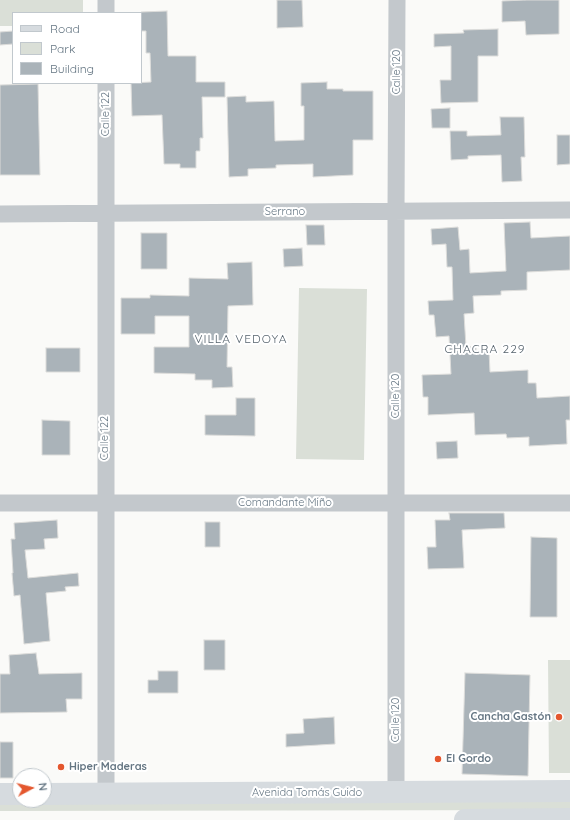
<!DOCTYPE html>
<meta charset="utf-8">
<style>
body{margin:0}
#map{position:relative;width:570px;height:820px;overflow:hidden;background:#fafaf8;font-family:Quicksand,sans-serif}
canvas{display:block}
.legend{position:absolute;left:12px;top:12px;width:130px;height:72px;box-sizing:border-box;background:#fff;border:1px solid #c1c8cd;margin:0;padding:5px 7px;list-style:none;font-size:12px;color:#657683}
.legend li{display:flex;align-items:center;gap:8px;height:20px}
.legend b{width:20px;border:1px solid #c1c8cd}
.north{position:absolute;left:12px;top:768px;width:40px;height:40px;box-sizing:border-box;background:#fff;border:1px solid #c1c8cd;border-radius:50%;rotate:83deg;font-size:11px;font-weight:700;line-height:16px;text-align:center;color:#657683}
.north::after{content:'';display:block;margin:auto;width:14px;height:18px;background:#e4572e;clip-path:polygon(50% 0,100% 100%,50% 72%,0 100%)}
</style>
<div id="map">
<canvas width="570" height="820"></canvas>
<ul class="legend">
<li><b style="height:5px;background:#d6dbdf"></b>Road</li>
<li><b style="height:11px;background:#dadfd7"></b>Park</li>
<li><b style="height:11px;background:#aab3b9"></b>Building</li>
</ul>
<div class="north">N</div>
</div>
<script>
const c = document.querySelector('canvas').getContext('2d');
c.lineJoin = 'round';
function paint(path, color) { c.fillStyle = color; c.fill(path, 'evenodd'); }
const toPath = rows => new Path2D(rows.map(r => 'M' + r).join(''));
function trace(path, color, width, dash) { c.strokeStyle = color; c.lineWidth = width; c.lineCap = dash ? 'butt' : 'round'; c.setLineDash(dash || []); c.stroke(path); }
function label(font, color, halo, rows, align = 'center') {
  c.font = font + ' Quicksand,sans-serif'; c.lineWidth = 4; c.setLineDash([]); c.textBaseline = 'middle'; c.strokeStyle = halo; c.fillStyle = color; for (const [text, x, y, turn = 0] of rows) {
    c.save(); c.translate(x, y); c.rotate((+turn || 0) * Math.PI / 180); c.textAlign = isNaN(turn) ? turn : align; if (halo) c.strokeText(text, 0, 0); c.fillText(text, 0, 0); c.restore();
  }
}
paint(toPath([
 [0,0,83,0,83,13,13,13,13,26,0,26],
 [299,288,367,289,364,460,296,459],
 [548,660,570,660,570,773,549,773],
 [570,798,570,810,0,811,0,799,44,800]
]), '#dadfd7');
const building = toPath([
 [277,0,302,0,303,27,277,28,277,0],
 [525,0,559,0,559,34,526,35,525,21,502,22,502,1,525,0],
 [167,11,168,56,196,56,196,82,225,82,225,97,202,97,203,138,200,138,200,151,196,151,196,168,180,168,180,164,164,164,162,115,132,116,131,83,151,82,150,53,146,53,146,31,141,31,141,12,167,11],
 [498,29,498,56,478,56,478,102,441,103,440,80,451,80,451,46,434,47,434,34,464,33,463,30,498,29],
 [13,31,13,44,0,45,0,32,13,31],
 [327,82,327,89,343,89,343,91,373,91,373,140,353,140,353,175,313,177,313,164,276,165,276,168,248,169,248,176,229,177,227,97,246,96,246,102,274,101,275,141,304,140,304,106,301,106,301,83,327,82],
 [38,84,40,175,0,175,0,85,38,84],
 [450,108,450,128,432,128,431,109,450,108],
 [500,117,524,117,525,157,521,157,522,181,502,182,501,155,468,156,468,159,451,160,450,131,467,131,467,136,501,135,500,117],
 [557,135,570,135,570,164,557,165,557,135],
 [530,222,531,238,570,236,570,270,527,272,527,290,501,291,501,295,473,296,474,313,464,314,466,347,476,346,476,352,489,351,490,372,528,370,528,383,536,383,537,398,570,396,570,420,566,420,567,444,529,446,529,437,507,438,506,434,475,435,474,413,428,415,428,397,423,397,422,375,451,374,449,336,436,337,434,315,429,315,428,301,453,300,452,267,447,267,446,244,432,245,431,229,458,227,460,250,469,249,470,273,506,271,504,223,530,222],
 [306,225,324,225,325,245,307,245,306,225],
 [141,233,167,233,167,269,141,269,141,233],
 [302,248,303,266,284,267,283,249,302,248],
 [252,262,253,305,228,306,227,367,232,367,233,387,212,388,212,380,195,380,195,374,154,373,154,347,189,347,189,316,155,316,155,334,121,334,121,298,150,298,150,295,189,296,189,278,228,279,227,263,252,262],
 [46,348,80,348,80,372,46,372,46,348],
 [236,398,255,398,255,436,205,435,205,415,236,415,236,398],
 [42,420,70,421,70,455,42,455,42,420],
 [457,441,458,458,437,459,436,442,457,441],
 [449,513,504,513,505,528,462,530,464,568,428,569,427,547,436,547,435,520,450,520,449,513],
 [57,520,58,538,44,539,45,549,25,550,28,578,78,573,79,586,65,587,66,591,46,593,50,641,24,644,20,595,14,596,12,573,13,573,11,539,15,539,14,523,57,520],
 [205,522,220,522,220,547,205,547,205,522],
 [531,537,557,538,557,617,530,617,531,537],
 [204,640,225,640,225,670,204,670,204,640],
 [36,653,39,674,82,673,82,699,66,699,67,712,0,713,0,674,10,674,9,655,36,653],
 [158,671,178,671,178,693,148,693,148,680,158,680,158,671],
 [465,673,530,675,528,776,462,774,465,673],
 [334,717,335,744,286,747,286,734,304,733,303,719,334,717],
 [0,742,13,742,13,778,0,778,0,742]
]);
paint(building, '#aab3b9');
trace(building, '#dcdcda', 1);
trace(toPath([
 [106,13,106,0],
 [0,214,570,210],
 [0,503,570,503],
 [396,792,396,211,397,0],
 [106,794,106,83]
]), '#c3c8cc', 17);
trace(toPath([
 [0,794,20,794],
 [44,794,570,791],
 [465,820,570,819]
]), '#d6dbdf', 22);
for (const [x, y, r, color] of [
 [559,717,4,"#e4572e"],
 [438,759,4,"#e4572e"],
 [61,767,4,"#e4572e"]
]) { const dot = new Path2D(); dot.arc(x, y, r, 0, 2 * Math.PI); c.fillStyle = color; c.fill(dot); trace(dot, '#fff', 1.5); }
label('11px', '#657683', '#fff', [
 ["Calle 120",397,72,-90],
 ["Calle 122",106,114,-90],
 ["Serrano",285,212],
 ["Calle 120",396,396,-90],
 ["Calle 122",105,438,-90],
 ["Comandante Miño",285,503],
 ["Calle 120",396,720,-90],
 ["Avenida Tomás Guido",307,793]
]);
label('bold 11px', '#657683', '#fff', [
 ["Cancha Gastón",551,717,"right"],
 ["El Gordo",446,759],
 ["Hiper Maderas",69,767]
], 'left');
c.letterSpacing = '1px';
label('12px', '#57646e', '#fff', [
 ["VILLA VEDOYA",241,339],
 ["CHACRA 229",485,349]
]);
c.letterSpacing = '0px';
</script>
